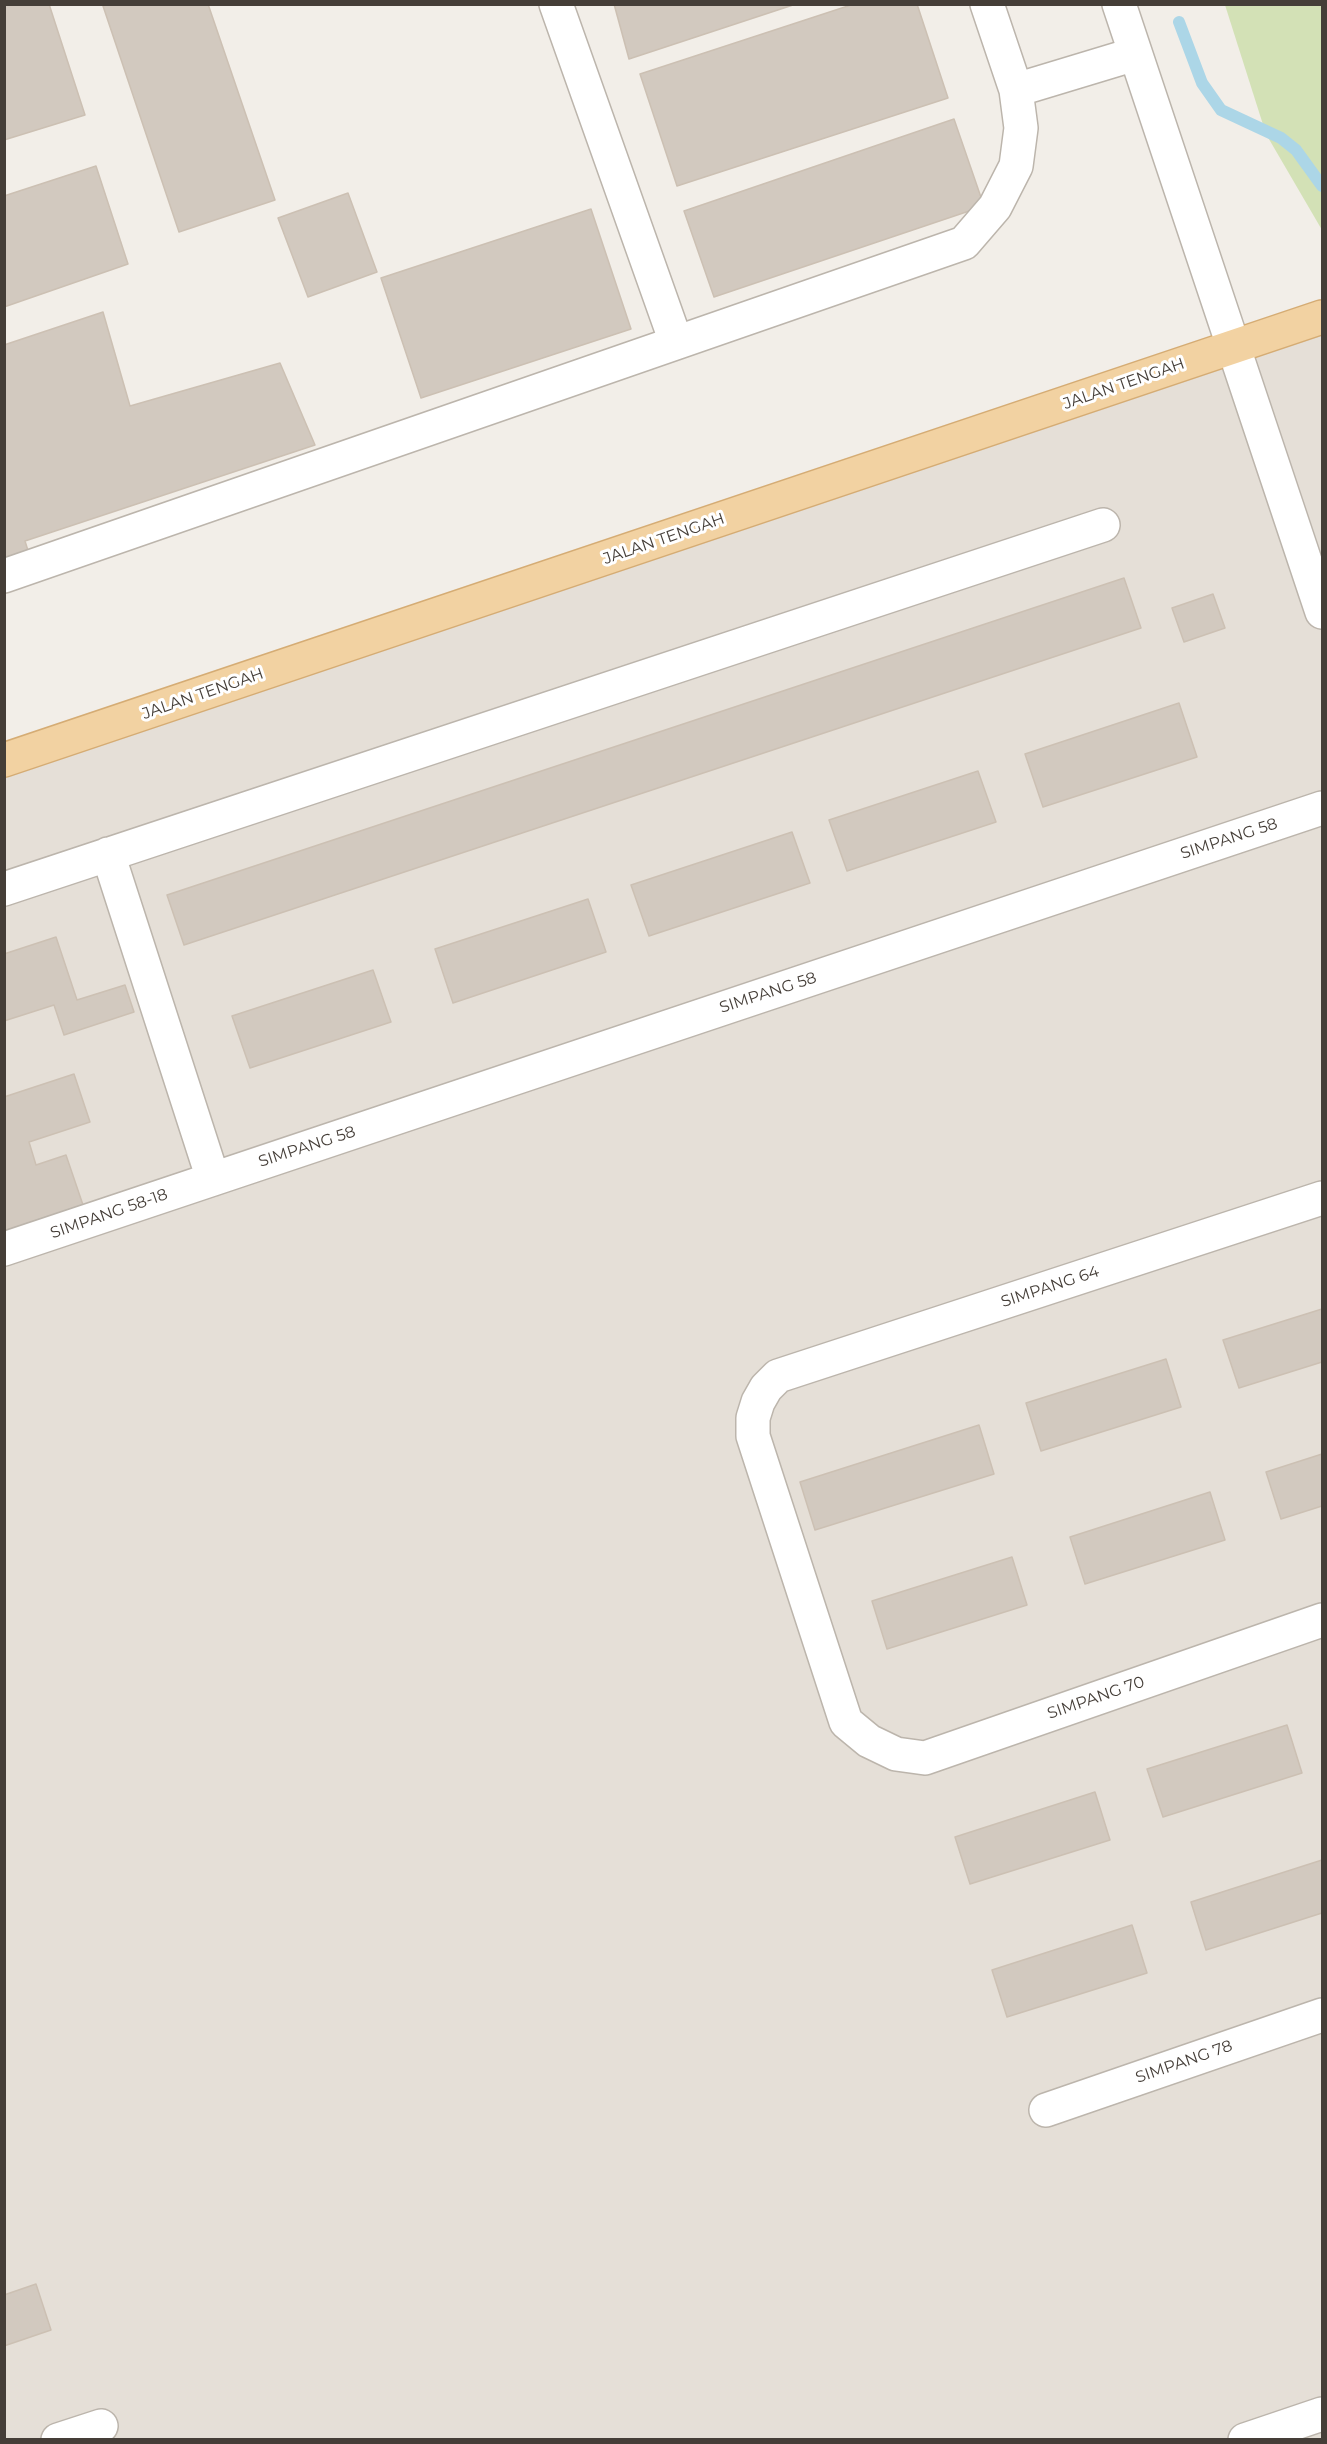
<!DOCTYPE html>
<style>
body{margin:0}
#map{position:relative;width:1327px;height:2444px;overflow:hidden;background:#f2eee8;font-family:Montserrat,sans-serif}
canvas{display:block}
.frame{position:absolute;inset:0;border:6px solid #453e38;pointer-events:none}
</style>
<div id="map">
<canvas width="1327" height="2444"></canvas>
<div class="frame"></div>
</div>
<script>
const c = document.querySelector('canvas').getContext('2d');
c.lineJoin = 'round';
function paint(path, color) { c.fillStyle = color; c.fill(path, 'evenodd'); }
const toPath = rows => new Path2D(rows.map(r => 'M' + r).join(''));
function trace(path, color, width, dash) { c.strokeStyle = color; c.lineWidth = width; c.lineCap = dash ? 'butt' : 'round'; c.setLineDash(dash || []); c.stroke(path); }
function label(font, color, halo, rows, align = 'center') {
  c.font = font + ' Montserrat,sans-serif'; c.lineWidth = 6; c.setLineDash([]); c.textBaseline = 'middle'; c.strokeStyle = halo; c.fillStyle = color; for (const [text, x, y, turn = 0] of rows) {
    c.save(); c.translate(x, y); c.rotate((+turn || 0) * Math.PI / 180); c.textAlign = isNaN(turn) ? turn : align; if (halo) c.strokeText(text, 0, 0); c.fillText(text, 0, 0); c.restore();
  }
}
paint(toPath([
 [1322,317,1322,2439,5,2439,4,760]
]), '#e5dfd7');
paint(toPath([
 [1225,5,1322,5,1322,230,1266,134]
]), '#d3e1b6');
trace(toPath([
 [1179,22,1202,83,1221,110,1281,138,1296,150,1322,186]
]), '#acd6e7', 12);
const building = toPath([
 [8,4,49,4,85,115,4,140,4,6,8,4],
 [108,4,208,4,275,200,179,232,103,6,108,4],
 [614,4,796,4,629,59,614,4],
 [854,4,917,4,948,98,677,186,640,74,854,4],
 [954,119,984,206,714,297,684,211,954,119],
 [96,166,128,264,4,307,4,196,96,166],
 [348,193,377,272,308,297,278,218,348,193],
 [591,209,631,329,421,398,381,278,591,209],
 [103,312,130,406,280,363,315,445,25,541,30,557,4,566,4,345,103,312],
 [1124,578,1141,628,184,945,167,895,1124,578],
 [1213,594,1225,628,1184,642,1172,608,1213,594],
 [1179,703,1197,757,1043,807,1025,754,1179,703],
 [978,771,996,822,847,871,829,820,978,771],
 [792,832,810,883,649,936,631,885,792,832],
 [588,899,606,952,453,1003,435,949,588,899],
 [56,937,77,1000,125,985,134,1012,64,1035,54,1005,4,1021,4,954,56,937],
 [373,970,391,1022,250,1068,232,1016,373,970],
 [74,1074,90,1122,29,1142,36,1165,66,1155,83,1205,4,1231,4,1097,74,1074],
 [1322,1309,1322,1362,1239,1388,1223,1340,1322,1309],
 [1166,1359,1181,1407,1041,1451,1026,1403,1166,1359],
 [979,1425,994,1474,815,1530,800,1482,979,1425],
 [1322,1454,1322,1506,1281,1519,1266,1472,1322,1454],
 [1210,1492,1225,1540,1085,1584,1070,1537,1210,1492],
 [1012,1557,1027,1605,887,1649,872,1601,1012,1557],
 [1287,1725,1302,1773,1163,1817,1147,1769,1287,1725],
 [1095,1792,1110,1840,970,1884,955,1837,1095,1792],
 [1322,1860,1322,1913,1206,1950,1191,1902,1322,1860],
 [1132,1925,1147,1973,1007,2017,992,1970,1132,1925],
 [36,2284,51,2330,4,2346,4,2295,36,2284]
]);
paint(building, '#d2c9bf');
trace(building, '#ccc0b3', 1.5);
const minor = toPath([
 [556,4,676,342],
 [1119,4,1322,612],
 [1016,90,1135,54],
 [4,576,964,243,995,207,1016,166,1021,128,1016,90,987,4],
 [108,854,213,1179],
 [4,889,1103,525],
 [1322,1198,778,1376,766,1388,758,1402,753,1418,753,1436,846,1722,869,1741,896,1754,925,1758,1322,1620],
 [4,1249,1322,808],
 [1046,2110,1322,2015],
 [58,2440,101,2426],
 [1245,2440,1322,2414]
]);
const major = toPath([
 [4,760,1322,317]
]);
trace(minor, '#bcb5ac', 36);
trace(major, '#d5ac74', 36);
trace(minor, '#fff', 33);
trace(major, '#f2d2a2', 33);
label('16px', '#453e38', '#fff', [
 ["JALAN TENGAH",1124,384,-19],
 ["JALAN TENGAH",664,539,-19],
 ["JALAN TENGAH",203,694,-19],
 ["SIMPANG 58",1229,839,-18],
 ["SIMPANG 58",768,993,-18],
 ["SIMPANG 58",307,1147,-18],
 ["SIMPANG 58-18",109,1214,-19],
 ["SIMPANG 64",1050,1287,-18],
 ["SIMPANG 70",1096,1698,-19],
 ["SIMPANG 78",1184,2062,-19]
]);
</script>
